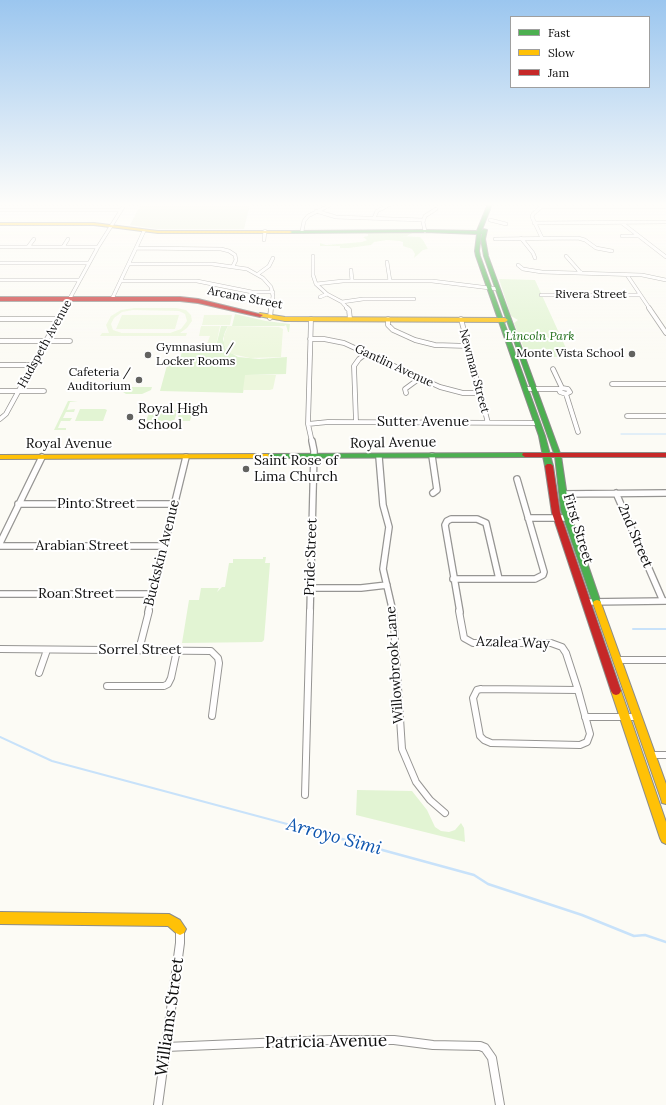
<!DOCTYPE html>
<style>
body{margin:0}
#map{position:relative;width:666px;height:1105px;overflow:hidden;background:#fcfbf5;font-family:Lora,serif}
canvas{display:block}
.legend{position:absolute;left:510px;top:16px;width:140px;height:72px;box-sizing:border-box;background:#fff;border:1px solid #9f9f9f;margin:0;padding:5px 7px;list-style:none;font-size:12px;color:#0f0f0f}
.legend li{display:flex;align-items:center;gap:8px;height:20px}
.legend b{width:20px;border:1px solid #9f9f9f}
</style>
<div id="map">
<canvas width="666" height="1105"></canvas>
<ul class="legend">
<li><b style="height:5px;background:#4caf50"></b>Fast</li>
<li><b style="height:5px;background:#ffc107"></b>Slow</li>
<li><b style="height:5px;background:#c62828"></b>Jam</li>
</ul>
</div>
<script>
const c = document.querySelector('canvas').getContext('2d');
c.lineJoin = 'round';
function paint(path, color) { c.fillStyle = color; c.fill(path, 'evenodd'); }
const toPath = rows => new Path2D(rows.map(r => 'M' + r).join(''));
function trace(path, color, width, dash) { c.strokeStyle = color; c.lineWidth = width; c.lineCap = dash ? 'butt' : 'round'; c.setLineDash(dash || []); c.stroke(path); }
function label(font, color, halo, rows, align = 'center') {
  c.font = font + ' Lora,serif'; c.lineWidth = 4; c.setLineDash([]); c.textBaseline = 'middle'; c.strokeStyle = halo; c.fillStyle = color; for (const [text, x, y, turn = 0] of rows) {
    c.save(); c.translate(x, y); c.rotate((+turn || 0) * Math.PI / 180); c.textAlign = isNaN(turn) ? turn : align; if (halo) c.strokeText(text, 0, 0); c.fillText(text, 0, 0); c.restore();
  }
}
paint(toPath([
 [364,233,412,233,407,236,400,236,420,237,423,240,428,249,423,250,414,258,415,254,412,249,403,246,403,242,400,241,387,240,374,242,371,245,349,248,340,248,340,246,320,246,320,243,326,245,362,242,367,240,363,237,368,236,368,234],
 [499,279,535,280,570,357,527,357,514,323,518,320,511,316],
 [235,314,266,321,290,324,289,332,288,332,286,325,284,326,228,326,225,332,223,339,226,350,238,357,259,359,287,357,286,374,246,375,243,393,160,391,169,358,180,358,183,349,184,349,184,352,194,353,195,348,216,346,221,326,232,326],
 [122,387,152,387,151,390,142,394,126,394,120,390],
 [68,401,78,401,70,402,67,410,75,409,74,412,66,412,63,418,72,418,70,421,61,421,58,428,66,428,66,430,54,430],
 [80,409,105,409,107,410,103,421,75,421],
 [180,409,193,409,190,421,177,421],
 [150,410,178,410,174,421,146,421],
 [263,557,266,557,265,563,270,563,264,640,262,642,182,643,189,600,199,600,201,588,219,588,217,592,222,587,225,587,229,563,233,563,233,559,263,559],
 [357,790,412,791,427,810,435,827,441,831,449,832,455,830,461,823,464,828,465,842,356,815]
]), '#e2f4d3');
paint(toPath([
 [141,204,250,204,244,229,156,229,130,225]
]), '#e6eed7');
paint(toPath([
 [134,308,176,308,186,310,191,315,192,321,187,328,180,333,187,333,186,336,100,336,102,333,109,333,106,325,111,316,121,310],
 [133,310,179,311,185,314,187,321,181,329,170,333,122,333,113,330,111,324,114,318,122,312],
 [122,315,179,315,175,329,116,329],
 [204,315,232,315,230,325,202,325],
 [201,326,220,326,216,346,206,346,210,336,199,336],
 [228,326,279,327,283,329,281,357,250,358,232,354,227,351,224,344,224,336],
 [245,375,276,375,273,389,270,390,243,390]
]), '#edf7dd');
trace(toPath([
 [621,434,666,434]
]), '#c8e2fa', 1);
trace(toPath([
 [633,629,666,629],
 [0,737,52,761,302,828]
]), '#c8e2fa', 2);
trace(toPath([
 [298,827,474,875,488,884,582,915,634,936,645,935,666,942]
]), '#c8e2fa', 2.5);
const streetFar4 = toPath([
 [540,205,540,208,533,214,532,217,542,238],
 [540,207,666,207],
 [0,210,121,210],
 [316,211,336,217,423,220],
 [374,218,377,211,391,204],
 [490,220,506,224],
 [534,223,666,222],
 [622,223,666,257],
 [302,231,304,221,308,216,332,204],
 [425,231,423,222,425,216,436,209],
 [622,236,637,236],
 [521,238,533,253,535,258],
 [495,239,578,238,585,240,596,248,612,251],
 [264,240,265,231],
 [0,247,98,247],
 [28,247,34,239],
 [63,247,68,239],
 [136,248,221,249,229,251,235,255,236,260,233,266],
 [313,256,313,275,316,284,327,294,342,302,348,309],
 [566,256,581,273],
 [387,262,390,281],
 [0,263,89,263],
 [129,264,212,264,247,269,263,278,271,287,273,296,271,309],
 [518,265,523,269,542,272,642,275,666,280],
 [351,270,352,281],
 [258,274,269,266,273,258],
 [627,275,650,309],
 [0,280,80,280],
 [121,281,197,281,252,292,273,292],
 [316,284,343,281,432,281,498,289],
 [541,295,640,295],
 [320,297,327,294],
 [112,299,144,231],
 [342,302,363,299,414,299],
 [64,309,98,247,125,204]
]);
const streetFar3 = toPath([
 [347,308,349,310,350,319],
 [649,308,666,333],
 [270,318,271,308],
 [0,319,58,319],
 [311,319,308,424,312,442],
 [388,319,388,325,393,330,415,340,435,345,467,346],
 [461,319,488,423],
 [310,339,324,339,344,343,440,387,463,393,479,393],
 [0,341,70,341],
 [0,365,32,365],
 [553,369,562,388],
 [612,384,666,384],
 [562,388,568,389,570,392,566,394,560,392,559,390,562,388],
 [525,389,559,389],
 [0,391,44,391],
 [406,393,405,389,420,378],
 [566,394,578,432],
 [627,416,666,416],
 [0,419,6,414,64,308],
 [356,422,354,366,359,359,367,353],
 [308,424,328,422,537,423]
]);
const streetFar2 = toPath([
 [432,456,437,490,433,493],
 [379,457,383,505,389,527,383,569,393,612],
 [616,493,663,601],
 [563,494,666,493],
 [18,504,173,504],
 [528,518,568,518],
 [0,543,42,457],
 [0,546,163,546],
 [453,579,535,579,543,575,544,572,517,479],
 [310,588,361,588,387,585],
 [0,594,152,594],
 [587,602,666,601],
 [148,612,186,457],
 [310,612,314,451,312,441],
 [460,612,445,525,447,521,451,519,477,519,486,523,499,579]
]);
const streetFar1 = toPath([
 [393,611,402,749,416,782,430,800,445,813],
 [459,611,464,638,473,643,551,643,562,647,566,653,578,690],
 [0,649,211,651,218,658,219,663,212,716],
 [139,650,149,611],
 [617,660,666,660],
 [39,673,47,650],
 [107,686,164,686,168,684,171,678,177,650],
 [481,689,578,690,590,734,587,742,580,745,491,743,484,740,480,736,473,698,477,690,481,689],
 [585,717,637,717],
 [650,755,666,755],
 [305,795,310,611]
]);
const street = toPath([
 [166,1047,330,1040,394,1040,433,1045,480,1046,485,1048,492,1058,500,1105],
 [158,1105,180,943,180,929]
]);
const fast = toPath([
 [488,204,492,204,481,232,483,229,487,230,485,239,488,256,561,456,569,510,601,603,600,605,597,606,594,605,593,603,561,510,555,456,484,256,481,239,482,234,481,234,479,251,480,256,545,436,553,466,551,468,547,468,545,466,539,436,476,256,475,251,477,234,425,232,290,233,288,232,290,231,425,230,477,231,488,204],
 [525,453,528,455,527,457,266,458,263,456,266,454,525,453]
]);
const slow = toPath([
 [0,223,94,223,158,231,290,231,292,232,290,233,158,233,94,225,0,225,0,223],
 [260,313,285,317,505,318,508,320,505,322,285,321,258,316,257,315,260,313],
 [266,454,268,454,269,456,268,458,0,459,0,455,266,454],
 [597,600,600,601,601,603,666,784,666,804,662,803,661,799,593,603,594,601,597,600],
 [616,687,619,688,621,691,666,822,666,844,662,842,660,838,611,691,613,688,616,687],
 [0,912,169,914,180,920,186,929,184,933,180,935,176,933,168,926,0,924,0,912]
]);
const jam = toPath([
 [0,297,180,297,198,299,263,315,260,317,198,303,180,301,0,301,0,297],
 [523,453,666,453,666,457,525,457,522,455,523,453],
 [547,464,551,464,553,466,560,513,621,691,619,694,616,695,613,694,611,691,552,513,545,466,547,464]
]);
trace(streetFar4, '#969593', 4);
trace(streetFar3, '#969593', 5.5);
trace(streetFar2, '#969593', 8);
trace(streetFar1, '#969593', 8);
trace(street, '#969593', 10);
trace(fast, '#8c8c89', 2);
trace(slow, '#8c8c89', 2);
trace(jam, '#8c8c89', 2);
trace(streetFar4, '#fffefe', 3);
trace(streetFar3, '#fffefe', 4);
trace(streetFar2, '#fffefe', 5.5);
trace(streetFar1, '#fffefe', 6);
trace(street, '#fffefe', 8);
paint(fast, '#4caf50');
paint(slow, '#ffc107');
paint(jam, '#c62828');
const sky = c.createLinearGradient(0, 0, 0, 359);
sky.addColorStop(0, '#9bc6ef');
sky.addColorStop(0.57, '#fefdfa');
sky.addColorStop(1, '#fefdfa00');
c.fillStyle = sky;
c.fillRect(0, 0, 666, 359);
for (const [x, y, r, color] of [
 [632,354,4,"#626260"],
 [148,355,4,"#626260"],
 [139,380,4,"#626260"],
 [130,417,4,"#626260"],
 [246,469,4,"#626260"]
]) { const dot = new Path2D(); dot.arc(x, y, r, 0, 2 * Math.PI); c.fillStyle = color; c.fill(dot); trace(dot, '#fff', 1.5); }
label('12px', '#0f0f0f', '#fff', [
 ["Rivera Street",591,295],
 ["Arcane Street",245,298,11],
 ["Hudspeth Avenue",45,344,-61],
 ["Gantlin Avenue",394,366,25],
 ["Newman Street",474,371,75]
]);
label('italic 12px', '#206e19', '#fff', [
 ["Lincoln Park",540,337]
]);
label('12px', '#0f0f0f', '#fff', [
 ["Gymnasium /",156,348,"left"],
 ["Locker Rooms",156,362,"left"],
 ["Monte Vista School",624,354],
 ["Cafeteria /",131,373],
 ["Auditorium",131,387]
], 'right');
label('14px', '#0f0f0f', '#fff', [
 ["Royal High",138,409],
 ["School",138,425],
 ["Saint Rose of",254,461],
 ["Lima Church",254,477]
], 'left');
label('14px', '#0f0f0f', '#fff', [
 ["Sutter Avenue",423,422],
 ["Royal Avenue",393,443,-1],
 ["Royal Avenue",69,444],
 ["Pinto Street",96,504],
 ["First Street",578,529,73],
 ["2nd Street",635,536,67],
 ["Arabian Street",82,546],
 ["Buckskin Avenue",162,553,-76],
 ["Pride Street",311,557,-88],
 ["Roan Street",76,594],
 ["Azalea Way",513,643,2],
 ["Sorrel Street",140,650],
 ["Willowbrook Lane",395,665,-94]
]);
label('17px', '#0f0f0f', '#fff', [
 ["Williams Street",170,1017,-82],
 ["Patricia Avenue",326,1042,-1]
]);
label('italic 18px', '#0c54ae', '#fff', [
 ["Arroyo Simi",334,837,15]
]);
</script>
